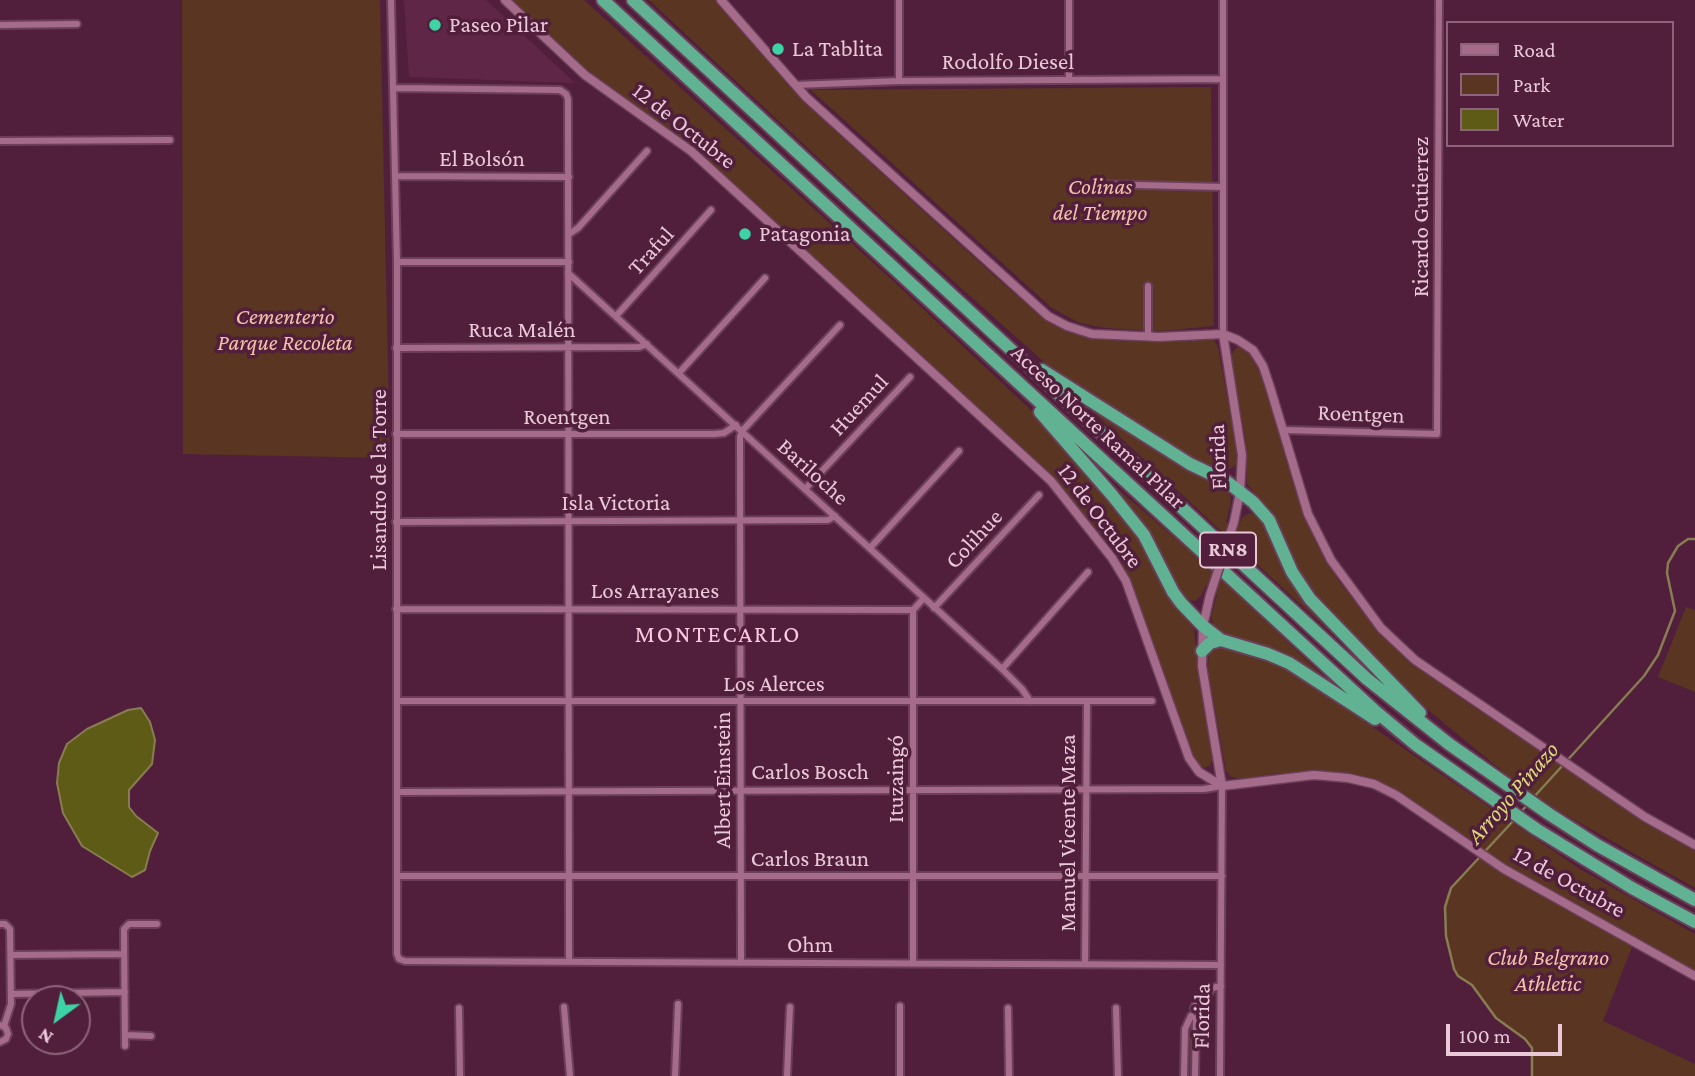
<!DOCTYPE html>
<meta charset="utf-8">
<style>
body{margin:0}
#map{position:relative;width:1695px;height:1076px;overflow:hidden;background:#511f3c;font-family:"Crimson Pro",serif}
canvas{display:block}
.legend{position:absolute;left:1446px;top:21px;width:228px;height:126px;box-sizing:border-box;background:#511f3c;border:2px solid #8e637a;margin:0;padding:9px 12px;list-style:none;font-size:21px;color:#e9c8d8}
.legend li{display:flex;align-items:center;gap:14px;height:35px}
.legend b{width:35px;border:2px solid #8e637a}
.north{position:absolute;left:21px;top:985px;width:70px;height:70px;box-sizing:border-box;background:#511f3c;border:2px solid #8e637a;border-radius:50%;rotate:213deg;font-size:19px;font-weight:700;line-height:28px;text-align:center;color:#e9c8d8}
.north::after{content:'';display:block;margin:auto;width:24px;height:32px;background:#3cd4a4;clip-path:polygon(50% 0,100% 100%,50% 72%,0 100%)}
.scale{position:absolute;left:1446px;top:1024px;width:116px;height:32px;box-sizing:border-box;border:4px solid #e9c8d8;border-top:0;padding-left:9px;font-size:21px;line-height:24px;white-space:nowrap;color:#e9c8d8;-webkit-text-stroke:5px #511f3c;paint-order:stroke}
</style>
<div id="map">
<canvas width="1695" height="1076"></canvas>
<ul class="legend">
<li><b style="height:9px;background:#a56b8a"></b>Road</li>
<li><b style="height:19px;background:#593522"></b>Park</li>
<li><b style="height:19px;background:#5e5b17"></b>Water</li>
</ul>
<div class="north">N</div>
<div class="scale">100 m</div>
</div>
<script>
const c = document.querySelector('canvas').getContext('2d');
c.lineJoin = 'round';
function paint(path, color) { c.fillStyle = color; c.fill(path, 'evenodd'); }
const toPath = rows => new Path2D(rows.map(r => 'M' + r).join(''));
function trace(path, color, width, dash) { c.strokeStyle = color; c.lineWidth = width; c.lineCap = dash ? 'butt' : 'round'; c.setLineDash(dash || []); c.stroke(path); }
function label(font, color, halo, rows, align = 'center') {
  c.font = font + ' "Crimson Pro",serif'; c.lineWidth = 7; c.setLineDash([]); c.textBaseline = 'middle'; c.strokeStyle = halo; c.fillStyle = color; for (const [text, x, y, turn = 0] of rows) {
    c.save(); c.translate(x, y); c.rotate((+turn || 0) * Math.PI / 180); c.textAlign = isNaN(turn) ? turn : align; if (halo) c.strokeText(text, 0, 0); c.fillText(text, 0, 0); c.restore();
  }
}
paint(toPath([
 [404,0,486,0,575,83,409,77]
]), '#602648');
paint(toPath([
 [182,0,380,0,390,458,183,454],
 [511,0,584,0,890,278,1033,412,1072,453,1135,530,1172,602,1194,629,1200,686,1213,757,1210,766,1203,768,1195,761,1130,579,1120,559,1052,475,689,143,595,77],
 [649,0,716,0,807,105,1001,282,1050,322,1074,333,1098,339,1146,342,1172,342,1203,337,1214,340,1218,347,1238,457,1235,466,1224,472,1188,459,1088,396,1052,369,887,222],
 [1211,87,1214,326,1163,331,1105,328,1080,323,1052,308,811,90],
 [1237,347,1244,348,1248,351,1265,382,1303,513,1316,543,1338,580,1376,629,1407,660,1462,699,1666,834,1695,851,1695,888,1564,814,1519,785,1404,690,1307,587,1272,514,1247,484,1246,441,1231,360,1231,355],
 [1081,401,1218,483,1230,494,1231,502,1226,522,1236,531,1242,518,1249,513,1257,515,1263,520,1342,640,1341,642],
 [1104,477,1211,569,1343,695,1223,634,1214,627,1211,616,1217,595,1206,585,1200,597,1195,601,1183,599],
 [1686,607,1695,610,1695,692,1658,677],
 [1222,645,1273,661,1289,670,1580,869,1695,934,1695,971,1505,865,1404,794,1381,782,1358,776,1318,771,1272,774,1242,779,1231,777,1226,771,1208,669,1209,652,1212,648],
 [1482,854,1634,942,1603,1021,1695,1064,1695,1076,1532,1076,1532,1048,1525,1039,1496,1018,1472,985,1458,976,1454,969,1446,936,1445,907,1447,894],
 [1189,1030,1192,1032,1192,1076,1186,1076,1186,1032]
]), '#593522');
const water = toPath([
 [141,708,150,722,155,740,152,764,129,790,129,807,136,816,158,833,150,851,145,870,132,877,82,846,63,813,57,783,59,763,67,744,87,729,128,710,141,708]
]);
paint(water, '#5e5b17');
trace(water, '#887c51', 2);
trace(toPath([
 [1533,798,1644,676,1658,655,1675,611,1667,573,1668,563,1678,546,1688,539,1695,539],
 [1519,814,1529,803],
 [1515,819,1451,888,1445,907,1446,936,1454,969,1458,976,1472,985,1496,1018,1525,1039,1532,1048,1532,1076]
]), '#887c51', 2.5);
const minor = toPath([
 [391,0,397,262,397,954,399,959,405,961,1221,965],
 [899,0,899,81],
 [1223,0,1223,334],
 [0,25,77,24],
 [1069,79,1069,0],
 [795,85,899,81,1223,79],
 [395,88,560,90,566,94,568,99,569,962],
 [0,141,170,140],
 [396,176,569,177],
 [1094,184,1223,187],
 [569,234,578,228,647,151],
 [397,262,569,262],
 [568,273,1002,669,1022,689,1030,701],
 [1148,286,1148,337],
 [617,315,711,210],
 [396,348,639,347,647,344],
 [679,373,765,278],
 [1284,430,1437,434,1439,0],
 [396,434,714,434,724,433,736,425],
 [806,488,910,377],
 [396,522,828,520,835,516],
 [870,548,959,451],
 [934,608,1039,495],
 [396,609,913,610],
 [1002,669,1088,572],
 [397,701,1152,701],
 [397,792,1204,789,1222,786,1220,1076],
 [397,876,1222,876],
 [0,924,5,924,10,929,11,1004,4,1026],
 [11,955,124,954],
 [741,963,740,437,742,431,840,325],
 [913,963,913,610,924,598],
 [1085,964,1087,702],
 [11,994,125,992],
 [564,1007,570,1076],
 [459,1008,460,1076],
 [1008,1008,1009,1076],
 [1116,1008,1118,1076],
 [1194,1008,1203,990,1221,986],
 [1199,1011,1212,988],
 [0,1025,6,1028,8,1034,6,1039,0,1042],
 [125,1035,151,1036],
 [125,1046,124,929,129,924,157,924],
 [675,1076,678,1004],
 [787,1076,790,1007],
 [900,1076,900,1006],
 [1184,1076,1185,1029,1191,1016],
 [1195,1076,1196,1018]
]);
const tertiary = toPath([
 [505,0,585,75,691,151,1051,481,1112,558,1126,581,1189,758,1199,772,1222,786,1314,775,1348,778,1374,784,1396,795,1504,869,1695,976],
 [721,0,806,97,1048,316,1067,326,1092,334,1159,337,1223,334,1238,340,1253,350,1263,366,1270,387,1308,514,1331,560,1381,628,1415,660,1645,817,1695,845],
 [1223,334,1242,455,1240,492,1234,522],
 [1210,595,1203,626,1202,666,1222,786]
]);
const motorway = toPath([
 [603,0,1374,710,1416,745,1536,829,1632,888,1695,922],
 [633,0,1367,679,1449,744,1549,814,1597,845,1695,900],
 [1042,370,1190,464,1226,481,1253,502,1269,520,1292,572,1310,599,1420,713],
 [1040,412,1112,495,1144,535,1173,592,1181,603,1203,626,1221,640,1268,654,1289,663,1375,719],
 [1202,651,1210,643,1221,640]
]);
trace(minor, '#6b3f59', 10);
trace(tertiary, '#6b3f59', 11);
trace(motorway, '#6b3f59', 16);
trace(minor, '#a56b8a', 6);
trace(tertiary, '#a56b8a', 8);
trace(motorway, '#60b293', 12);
const tertiaryBridge = toPath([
 [1210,595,1234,522]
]);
trace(tertiaryBridge, '#6b3f59', 11, []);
trace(tertiaryBridge, '#a56b8a', 8);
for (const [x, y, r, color] of [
 [435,25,7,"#3cd4a4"],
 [778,49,7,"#3cd4a4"],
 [745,234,7,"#3cd4a4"]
]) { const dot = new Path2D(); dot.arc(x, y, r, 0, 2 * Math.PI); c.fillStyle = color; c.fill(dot); trace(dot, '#511f3c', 2.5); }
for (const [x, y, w] of [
 [1228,550,56]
]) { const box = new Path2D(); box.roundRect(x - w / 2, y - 17.5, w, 35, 5); c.fillStyle = '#511f3c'; c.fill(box); trace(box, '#e9c8d8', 2); }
label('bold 21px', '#e9c8d8', null, [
 ["RN8",1228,550]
]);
label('23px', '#e9c8d8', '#511f3c', [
 ["Paseo Pilar",449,25],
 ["La Tablita",792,49],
 ["Patagonia",759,234]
], 'left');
label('23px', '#e9c8d8', '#511f3c', [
 ["Rodolfo Diesel",1008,62],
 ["12 de Octubre",684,126,38],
 ["El Bolsón",482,159],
 ["Ricardo Gutierrez",1421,217,-90],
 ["Traful",651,251,-48],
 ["Ruca Malén",522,330],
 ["Huemul",859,405,-47],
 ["Roentgen",1361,414,2],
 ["Roentgen",567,417],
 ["Acceso Norte Ramal Pilar",1098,427,43],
 ["Florida",1218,457,-92],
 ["Bariloche",813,472,42],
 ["Lisandro de la Torre",379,480,-90],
 ["Isla Victoria",616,503],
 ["12 de Octubre",1100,516,53],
 ["Colihue",974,539,-47],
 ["Los Arrayanes",655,591],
 ["Los Alerces",774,684],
 ["Carlos Bosch",810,772],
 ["Ituzaingó",896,779,-90],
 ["Albert Einstein",723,780,-90],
 ["Manuel Vicente Maza",1068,833,-90],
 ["Carlos Braun",810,859],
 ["12 de Octubre",1569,882,29],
 ["Ohm",810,945],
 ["Florida",1202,1016,-89]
]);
label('italic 23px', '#f6c1a8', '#511f3c', [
 ["Colinas",1100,187],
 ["del Tiempo",1100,213],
 ["Cementerio",285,317],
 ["Parque Recoleta",285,343],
 ["Club Belgrano",1548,958],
 ["Athletic",1548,984]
]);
c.letterSpacing = '2px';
label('24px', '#fcc8e2', '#511f3c', [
 ["MONTECARLO",718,635]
]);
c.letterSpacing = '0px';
label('italic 24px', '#dedb7d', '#511f3c', [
 ["Arroyo Pinazo",1513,793,-49]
]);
</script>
